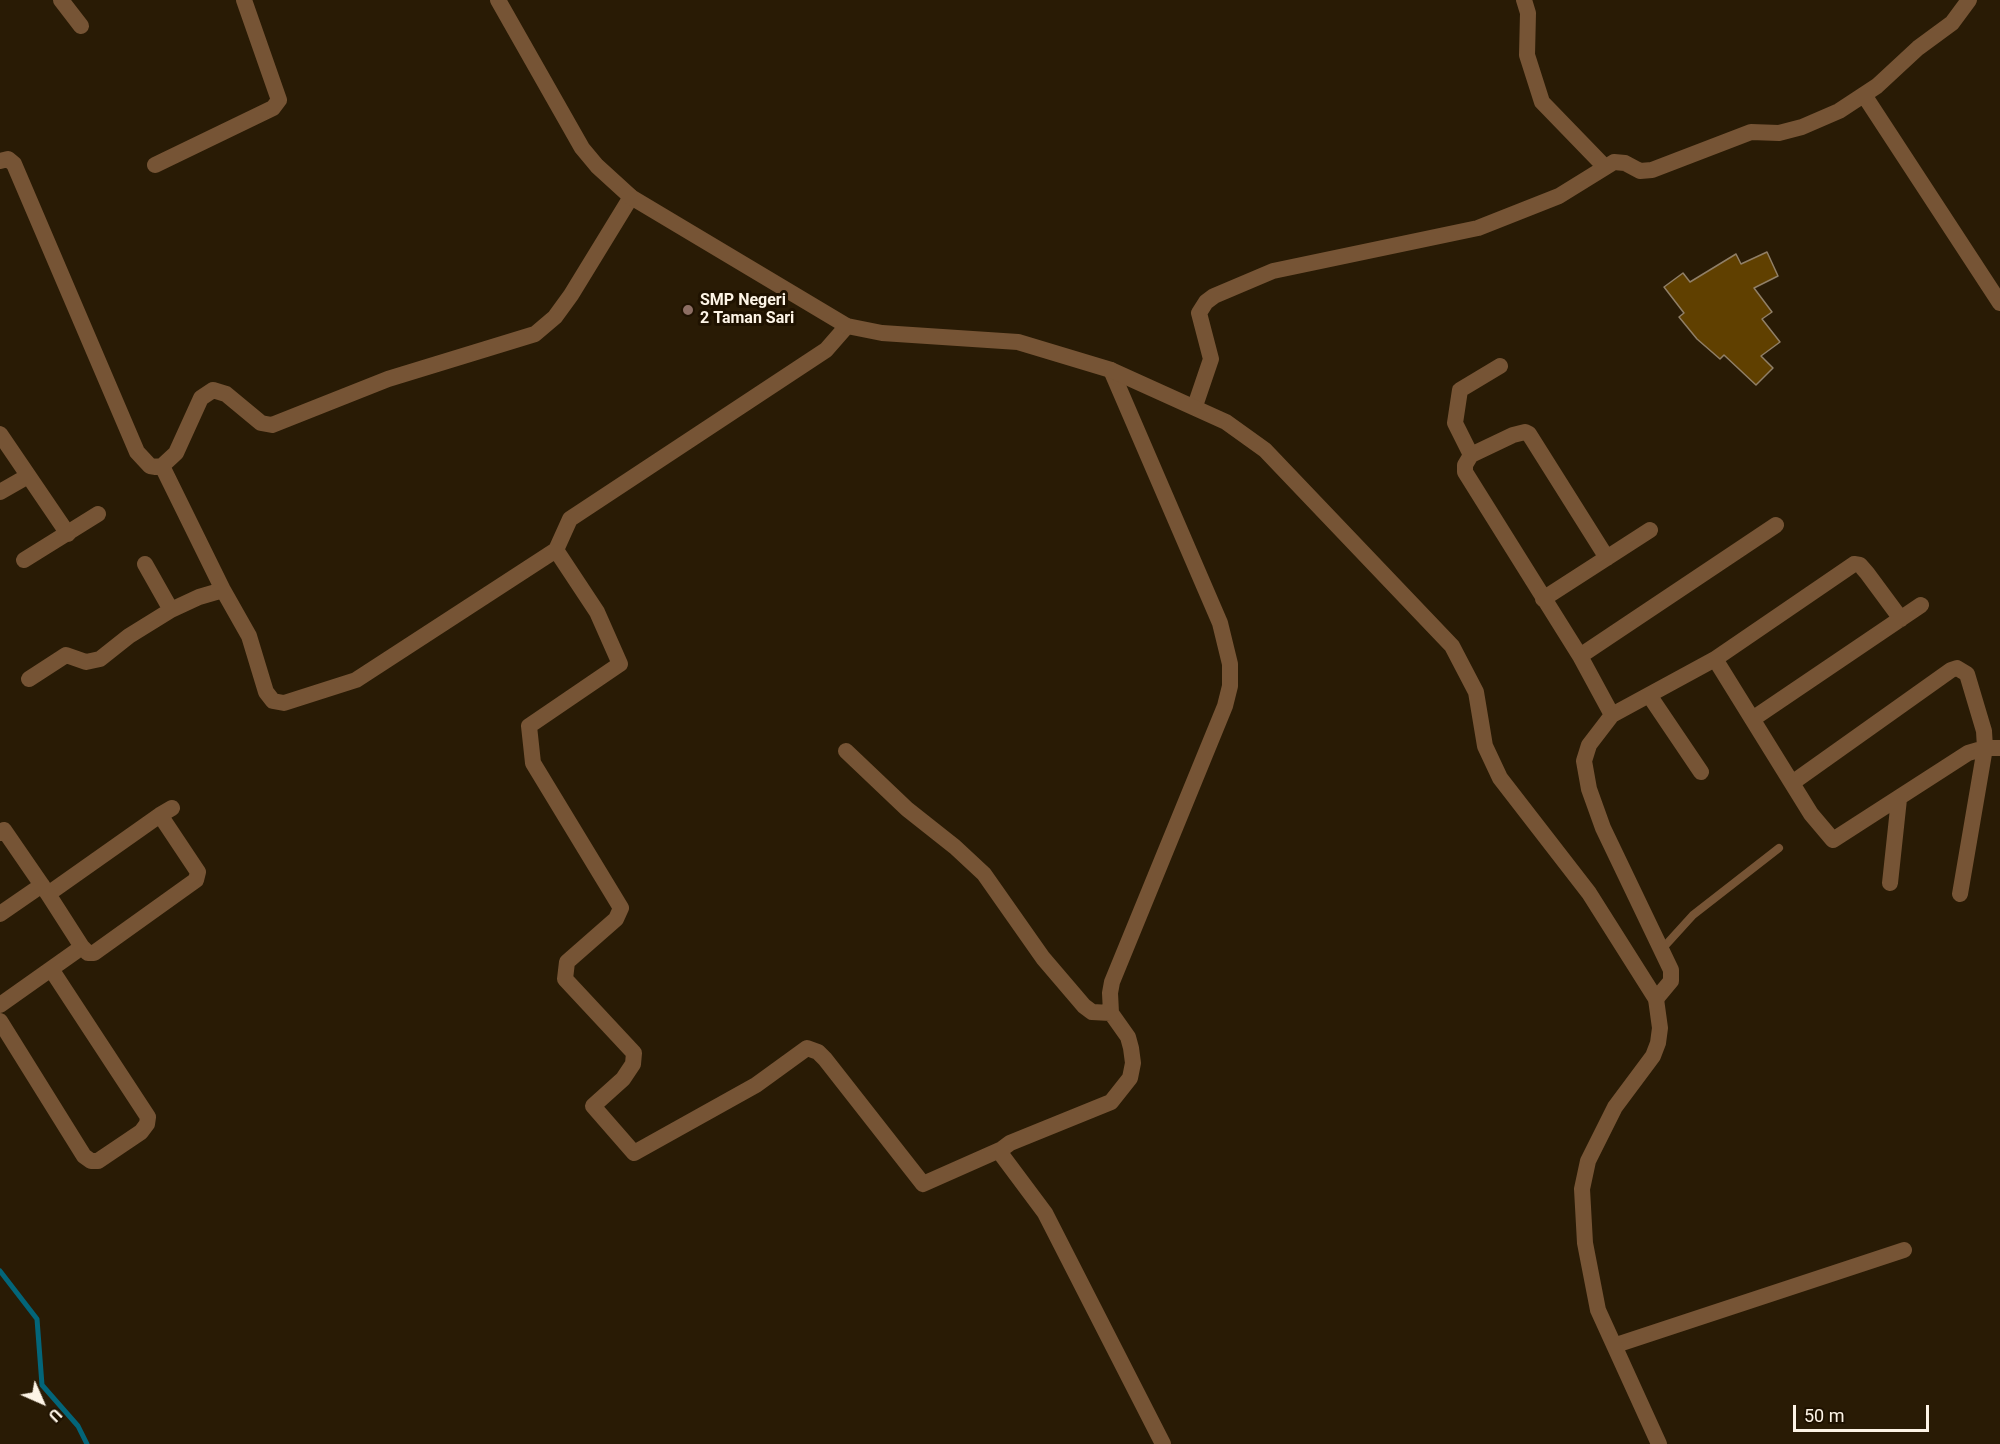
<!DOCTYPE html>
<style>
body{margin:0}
#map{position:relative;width:2000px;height:1444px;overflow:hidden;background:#291b05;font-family:Roboto,sans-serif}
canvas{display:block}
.north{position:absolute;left:12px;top:1372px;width:60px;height:60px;-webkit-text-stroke:4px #1f1200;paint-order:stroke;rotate:135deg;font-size:16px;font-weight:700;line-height:24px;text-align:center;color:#fdf4e6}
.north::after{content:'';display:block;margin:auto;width:21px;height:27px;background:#fdf4e6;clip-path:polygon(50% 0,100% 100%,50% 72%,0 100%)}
.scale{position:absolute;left:1793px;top:1405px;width:136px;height:27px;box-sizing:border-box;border:3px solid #fdf4e6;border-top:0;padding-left:8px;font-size:18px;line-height:21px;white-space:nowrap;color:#fdf4e6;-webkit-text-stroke:4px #1f1200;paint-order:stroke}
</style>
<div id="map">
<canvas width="2000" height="1444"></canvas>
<div class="north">U</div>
<div class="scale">50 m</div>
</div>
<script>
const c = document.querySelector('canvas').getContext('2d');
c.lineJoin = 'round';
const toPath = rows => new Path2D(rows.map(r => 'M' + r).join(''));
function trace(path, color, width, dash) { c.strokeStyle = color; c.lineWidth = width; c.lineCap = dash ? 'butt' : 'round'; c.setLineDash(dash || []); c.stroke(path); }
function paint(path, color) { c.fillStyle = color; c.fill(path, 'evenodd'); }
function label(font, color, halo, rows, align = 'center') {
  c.font = font + ' Roboto,sans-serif'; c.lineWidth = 6; c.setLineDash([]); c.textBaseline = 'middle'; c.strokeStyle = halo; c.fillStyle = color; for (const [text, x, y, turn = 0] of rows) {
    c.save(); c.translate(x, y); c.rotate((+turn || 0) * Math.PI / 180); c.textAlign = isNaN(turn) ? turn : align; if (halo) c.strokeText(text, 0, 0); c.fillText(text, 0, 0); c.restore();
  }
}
trace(toPath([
 [0,1271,37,1319,42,1385,78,1426,87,1444]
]), '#036579', 5);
const building = toPath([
 [1767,252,1778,276,1754,288,1772,312,1762,319,1780,342,1761,356,1773,368,1756,385,1724,355,1720,359,1697,339,1679,317,1684,313,1664,287,1683,273,1690,282,1736,254,1741,264,1767,252]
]);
paint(building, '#604000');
trace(building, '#907f67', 1.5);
trace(toPath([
 [1663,948,1693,915,1779,848]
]), '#765435', 8);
trace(toPath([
 [61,0,81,26],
 [1524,0,1528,13,1527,55,1542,102,1604,166],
 [1864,95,2000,303],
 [0,161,8,159,14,164,137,452,150,466,156,467,162,466,176,453,201,398,213,390,226,394,261,423,272,425,388,379,535,334,555,317,571,295,631,197],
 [155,165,273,108,279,100,244,0],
 [1111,370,1220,623,1230,664,1230,686,1225,706,1112,982,1110,993,1111,1013,1128,1037,1131,1048,1133,1063,1130,1078,1111,1102,1010,1143,1002,1149,1001,1154,1045,1213,1163,1444],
 [1195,406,1211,359,1199,313,1206,302,1214,296,1273,271,1478,228,1559,196,1614,162,1625,163,1640,171,1652,170,1751,132,1779,133,1802,127,1839,111,1877,86,1918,48,1952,23,1969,0],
 [0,434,68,534],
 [1471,455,1455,423,1460,390,1500,366],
 [162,466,223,590],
 [0,492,28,476],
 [556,550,597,612,620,664,529,726,533,763,621,908,616,919,567,962,565,979,634,1053,633,1064,623,1079,593,1106,634,1153,756,1085,807,1048,818,1052,825,1059,923,1184,1002,1149],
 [1607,558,1529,434,1525,432,1513,435,1471,455,1465,465,1465,472,1580,656,1612,715,1715,659,1854,564,1860,565,1867,573,1901,619],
 [24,560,98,514],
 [145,564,171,610],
 [1543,599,1650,530],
 [1580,656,1776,525],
 [1715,659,1811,814,1833,840,1968,753,1985,748,1984,731,1967,674,1957,668,1951,670,1792,783],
 [29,679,66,655,86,662,100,659,129,636,171,610,199,597,223,590,249,636,266,692,273,701,284,703,356,680,556,550,570,519,826,350,847,326],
 [1649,695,1701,772],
 [1612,715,1589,745,1584,761,1589,789,1603,828,1671,970,1671,981,1656,999],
 [1754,718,1921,605],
 [846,751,907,809,955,847,984,874,1043,958,1084,1006,1092,1012,1111,1013],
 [0,833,4,830,48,894],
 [1890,883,1899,799],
 [1960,894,1985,748,2000,748],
 [0,914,42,885],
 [82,947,48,894,160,815],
 [0,1005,82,947,88,953,94,953,196,880,198,872,160,815,172,808],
 [0,1021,84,1156,91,1161,98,1161,141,1132,147,1124,148,1117,51,969],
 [1616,1345,1904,1250]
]), '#765435', 16);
trace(toPath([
 [498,0,582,148,597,166,631,197,847,326,882,333,1018,342,1111,370,1226,422,1265,450,1452,646,1476,692,1485,746,1500,778,1589,893,1656,999,1660,1028,1658,1043,1653,1056,1615,1107,1588,1161,1582,1189,1585,1243,1598,1310,1659,1444]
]), '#765435', 16);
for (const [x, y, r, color] of [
 [688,310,6,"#8d6e63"]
]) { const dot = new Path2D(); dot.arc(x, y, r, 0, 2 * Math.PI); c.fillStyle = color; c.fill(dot); trace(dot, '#1f1200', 2); }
label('bold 16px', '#fdf4e6', '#1f1200', [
 ["SMP Negeri",700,301],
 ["2 Taman Sari",700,319]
], 'left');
</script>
